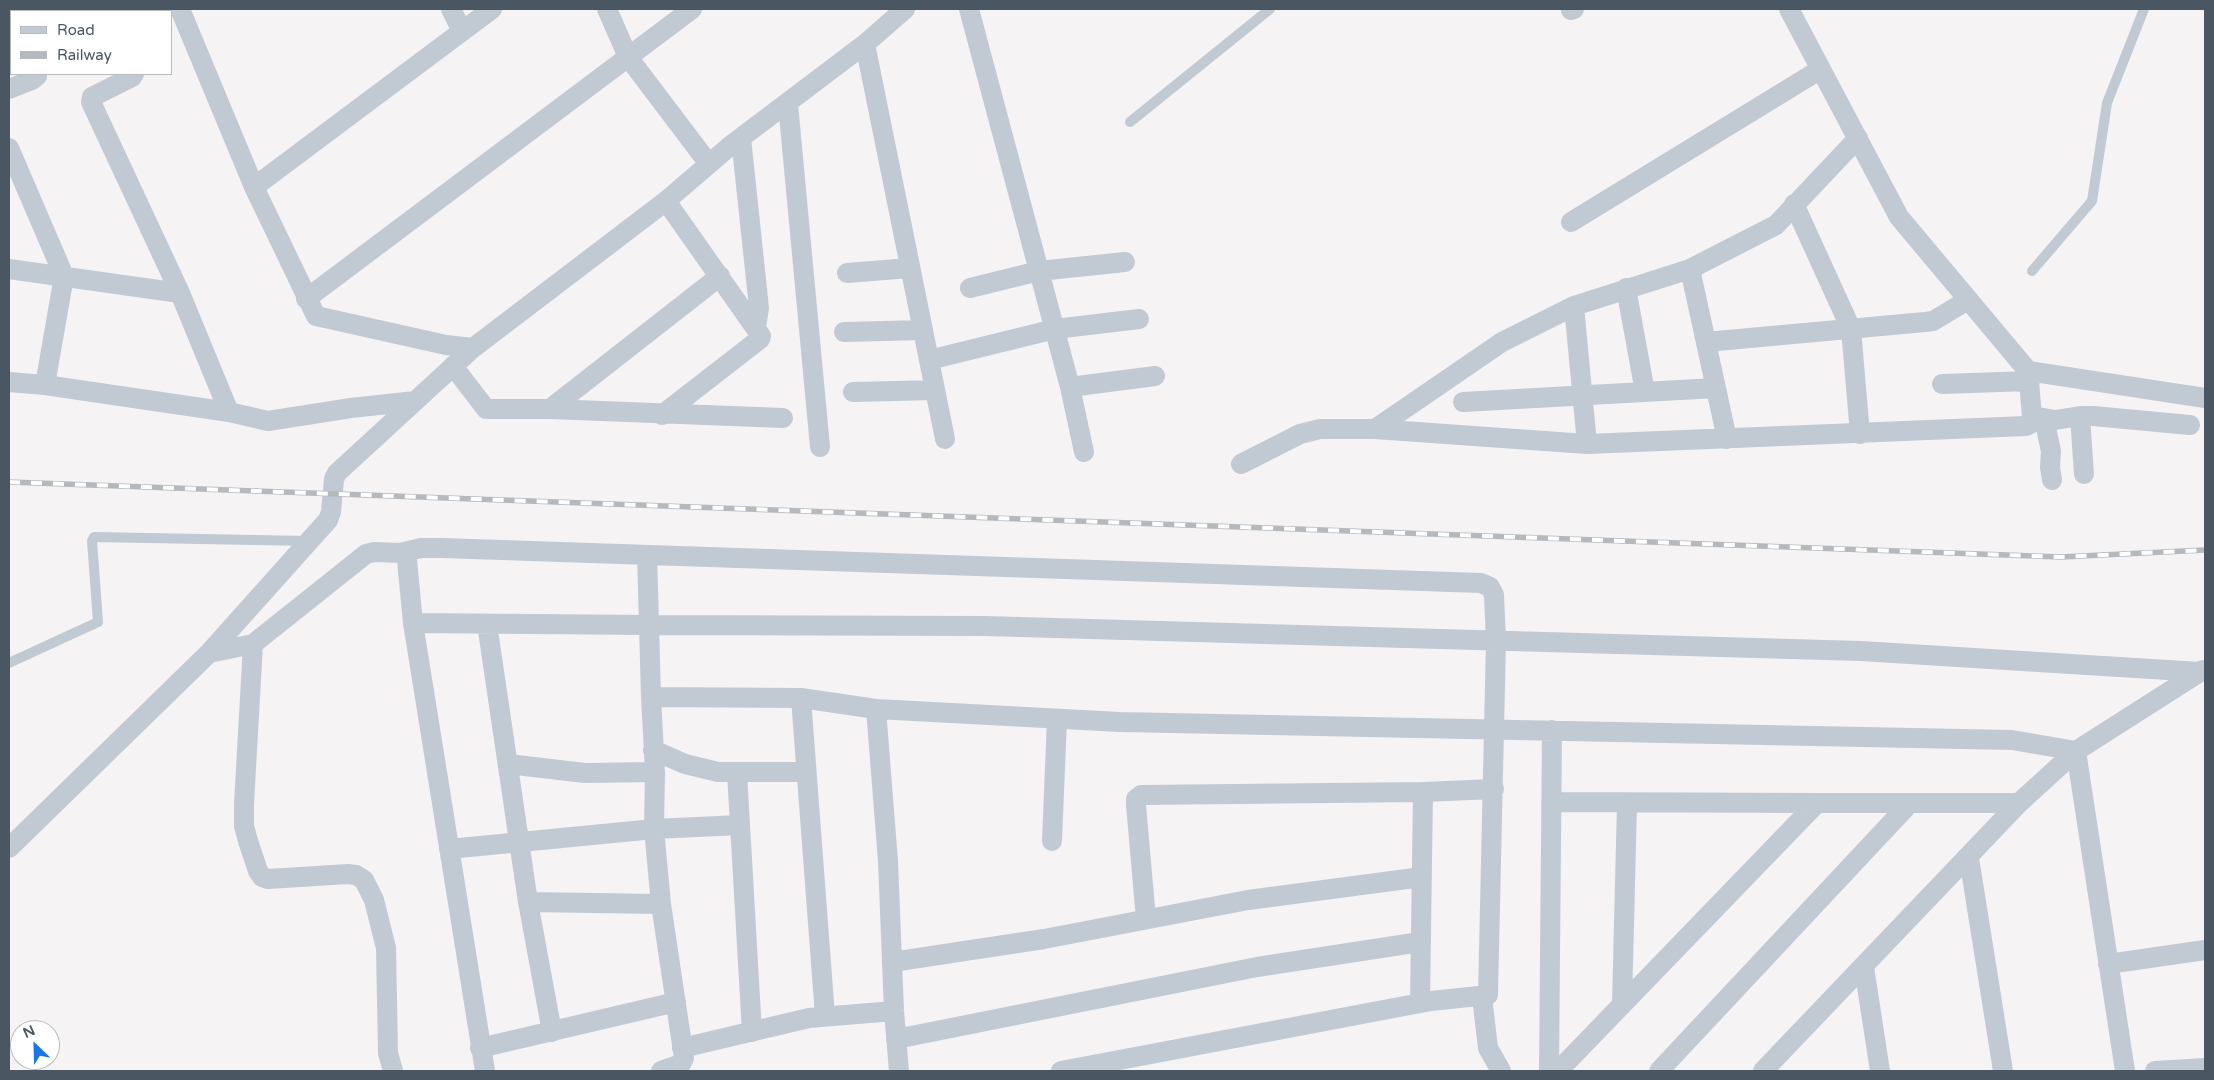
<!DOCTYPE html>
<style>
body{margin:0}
#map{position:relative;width:2214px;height:1080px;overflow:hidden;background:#f5f3f3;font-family:"Varela Round",sans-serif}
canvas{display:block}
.frame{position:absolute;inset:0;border:10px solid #4a5661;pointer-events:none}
.legend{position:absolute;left:10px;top:10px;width:162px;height:65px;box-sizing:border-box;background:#fff;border:1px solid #b7bbc0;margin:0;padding:6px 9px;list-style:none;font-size:15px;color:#4a5661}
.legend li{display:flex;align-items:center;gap:10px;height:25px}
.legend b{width:25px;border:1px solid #b7bbc0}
.north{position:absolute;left:10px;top:1020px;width:50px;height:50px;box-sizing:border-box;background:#fff;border:1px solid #b7bbc0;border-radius:50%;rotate:336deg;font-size:14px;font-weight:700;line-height:20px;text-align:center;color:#4a5661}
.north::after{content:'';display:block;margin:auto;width:18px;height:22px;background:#1a73e8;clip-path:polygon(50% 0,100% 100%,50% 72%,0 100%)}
</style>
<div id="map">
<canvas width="2214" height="1080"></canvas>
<div class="frame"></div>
<ul class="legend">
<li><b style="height:6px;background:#c1cad2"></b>Road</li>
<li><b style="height:6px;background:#b5b8bd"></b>Railway</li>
</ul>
<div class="north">N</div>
</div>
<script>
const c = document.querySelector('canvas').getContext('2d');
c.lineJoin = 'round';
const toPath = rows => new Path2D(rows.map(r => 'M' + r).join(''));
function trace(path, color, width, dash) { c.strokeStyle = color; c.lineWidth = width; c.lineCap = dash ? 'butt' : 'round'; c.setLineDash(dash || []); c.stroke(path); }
trace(toPath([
 [1130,122,1270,9],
 [2032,271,2092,201,2107,103,2144,9],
 [9,663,98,622,92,541,94,537,308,541]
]), '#c1cad2', 10);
trace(toPath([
 [9,9,11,13],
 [105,9,106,11],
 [180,9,254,187,316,316,446,345,473,348],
 [451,9,462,31],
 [607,9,628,57,709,164],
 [969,9,1070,387,1084,452],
 [1789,9,1899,217,2028,371,2205,398],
 [1571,10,1574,9],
 [865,44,945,439],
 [134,74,132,77,92,97,91,102,180,293,229,412],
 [9,89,32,80,37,76,37,74],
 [788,104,820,447],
 [741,138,759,308,756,327],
 [9,148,64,276,45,385],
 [254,187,492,9],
 [1794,204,1851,329,1860,434],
 [1571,222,1821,69],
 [9,269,180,293],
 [1690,269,1727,439],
 [847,273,910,268],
 [970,288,1039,271,1125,262],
 [1626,288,1645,392],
 [306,299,692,9],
 [1574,306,1587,444],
 [844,332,923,330],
 [1706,342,1925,322,1933,321,1968,300],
 [929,360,1055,329,1139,319],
 [453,366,486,409,550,409,783,418],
 [9,382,45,385,229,412,268,421,351,408,415,401],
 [1942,384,2030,381],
 [1070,387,1155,376],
 [853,392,935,390],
 [1463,402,1716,388],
 [550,409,720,276],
 [662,415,760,339,761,336,666,201],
 [2032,416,2055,420,2080,416,2093,416,2190,425],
 [2080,416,2084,474],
 [2044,419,2051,451,2050,467,2052,480],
 [1375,429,1502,342,1574,306,1690,269,1776,225,1858,138],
 [1241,464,1300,434,1320,429,1375,429,1587,444,2026,426,2030,424,2032,416,2028,371],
 [400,553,421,548,442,548,1481,583,1490,587,1494,595,1496,641,1488,995,1431,1001,1061,1071],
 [413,623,649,625,647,555],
 [487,624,528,902,552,1032],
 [253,644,244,804,244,826,248,841,258,871,262,877,268,879,348,874,356,875,364,880,374,900,386,948,388,1053,393,1071],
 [209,653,253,644,366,554,374,552,400,553,405,556,407,560,413,623,485,1071],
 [651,697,655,772,654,829,661,904,684,1058,681,1064,661,1071],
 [801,698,825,1016],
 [876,709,888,861,894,1011,899,1071],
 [653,750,685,764,718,772,805,772],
 [508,764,585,773,655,772],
 [737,773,752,1032],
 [1551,802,1817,803],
 [1052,841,1057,719],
 [9,848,209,653,328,520,331,512,334,479,337,473,473,348,666,201,730,146,865,44,905,9],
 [449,849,654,829,740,825],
 [1969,858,2003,1071],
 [528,902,661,904],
 [1146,919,1136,805,1136,799,1141,795,1423,792,1494,789],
 [892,962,1044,939,1248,900,1422,877],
 [2108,964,2205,950],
 [1864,967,1880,1071],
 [1482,997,1488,1048,1501,1071],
 [1420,1003,1423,792],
 [1622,1005,1627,803],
 [896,1039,1257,967,1420,942],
 [480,1048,676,1002],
 [682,1048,809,1018,894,1011],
 [1549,1071,1552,730],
 [1558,1071,1817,803,2019,803],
 [1659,1071,1910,803],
 [1763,1071,2019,803,2076,751,2203,670],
 [2125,1071,2076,751,2012,740,1120,722,876,709,801,698,651,697,649,625,985,626,1861,651,2200,672],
 [2155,1071,2205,1068]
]), '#c1cad2', 20);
const rail = toPath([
 [9,482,2061,557,2205,550]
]);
trace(rail, '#b5b8bd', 5.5);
trace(rail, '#fff', 4, [11]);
</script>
